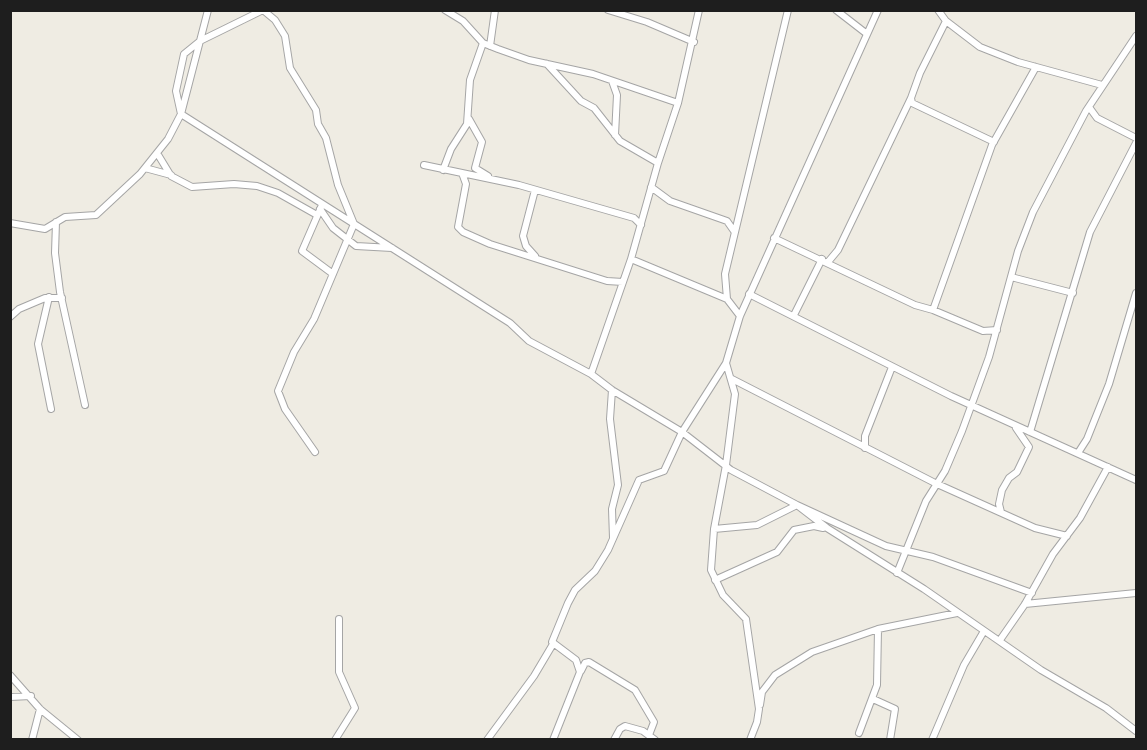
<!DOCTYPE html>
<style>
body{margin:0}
#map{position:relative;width:1147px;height:750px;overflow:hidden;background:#efece3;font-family:"Open Sans",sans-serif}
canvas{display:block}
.frame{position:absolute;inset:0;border:12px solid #1e1e1e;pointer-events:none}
</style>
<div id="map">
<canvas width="1147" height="750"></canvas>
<div class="frame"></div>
</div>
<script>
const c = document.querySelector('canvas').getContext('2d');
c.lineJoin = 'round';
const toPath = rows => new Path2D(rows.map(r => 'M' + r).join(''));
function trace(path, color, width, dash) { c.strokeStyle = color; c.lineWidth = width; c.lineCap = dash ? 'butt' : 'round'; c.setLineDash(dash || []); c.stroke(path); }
const street = toPath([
 [263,10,200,41,184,54,176,91,181,114,510,323,529,341,591,374,612,390,682,432,731,470,797,505,827,528,924,589,1041,670,1106,708,1136,731],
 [263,10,275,20,285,36,290,68,316,110,318,124,326,138,338,185,354,224,314,319,294,352,278,391,285,409,315,452],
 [445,10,463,21,483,43,498,49,529,60,593,74,678,103],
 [608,10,647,22,694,42],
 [836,10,867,34],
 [938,10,946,21,980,47,1018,62,1102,85],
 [946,21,920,73,911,98,912,103,994,142],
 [490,46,495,10],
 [547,64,581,101,594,108,620,141,658,163],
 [612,81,617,95,615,135],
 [1089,107,1097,118,1136,138],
 [469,119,482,142,475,168,488,176],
 [157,153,171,176,192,187,234,184,257,186,278,193,317,215],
 [424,165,519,185,634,218,641,225],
 [145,168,171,175],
 [443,170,451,149,467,124,470,80,483,43],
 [462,173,466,184,458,227,463,232,490,244,607,281,623,282],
 [651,187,670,201,727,221,734,231],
 [322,205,302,251,333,274],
 [320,209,333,228,356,246,392,248],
 [56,222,55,253,60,292,85,405],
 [10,223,45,229,65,217,96,215,140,174,168,139,181,114,208,10],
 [774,238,915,305,933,310,983,331,997,330],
 [535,256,526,246,523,236,535,190],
 [631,259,727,299],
 [828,262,838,250,911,98],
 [1011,277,1073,293],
 [749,294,951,396,1136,480],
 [49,297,38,344,51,409],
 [933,310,992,145,1036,67],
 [794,315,822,259],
 [740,316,727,299,725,274,788,10],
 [10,317,19,309,45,298,62,298],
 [591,374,631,259,658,163,678,103,699,10],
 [732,379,935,483,1035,528,1067,536],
 [612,390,610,419,618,485,612,509,613,538],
 [1030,432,1090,232,1136,143],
 [865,448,865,436,892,367],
 [1078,453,1087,439,1109,384,1136,293],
 [1001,512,999,504,1002,490,1009,478,1017,472,1029,447,1016,428],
 [714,529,757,525,797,505,886,546,933,557,1032,593],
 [897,573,926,501,945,471,962,431,989,357,1018,251,1033,212,1086,111,1136,36],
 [715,580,777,552,794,530,814,526,823,528],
 [1025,604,1136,593],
 [1000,640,1025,604,1053,554,1080,518,1108,467],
 [581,671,585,663,589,662,635,690,654,722,649,735],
 [10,675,40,709,78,740],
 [10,697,31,696],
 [873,699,895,709,890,740],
 [760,705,762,692,775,675,812,652,878,629,957,613],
 [859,733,877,685,878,629],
 [32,740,40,709],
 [335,740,355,708,339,672,339,619],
 [487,740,534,676,553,644],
 [553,740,580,672,576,660,552,642,568,603,575,590,595,571,608,550,639,480,664,471,682,432,726,363],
 [614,740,620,729,625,726,643,731,655,740],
 [750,740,757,722,759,709,746,619,723,595,711,570,714,529,726,465,735,394,726,363,740,316,878,10],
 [932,740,964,665,984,631]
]);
trace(street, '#a5a5a5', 8);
trace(street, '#fff', 6);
</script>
